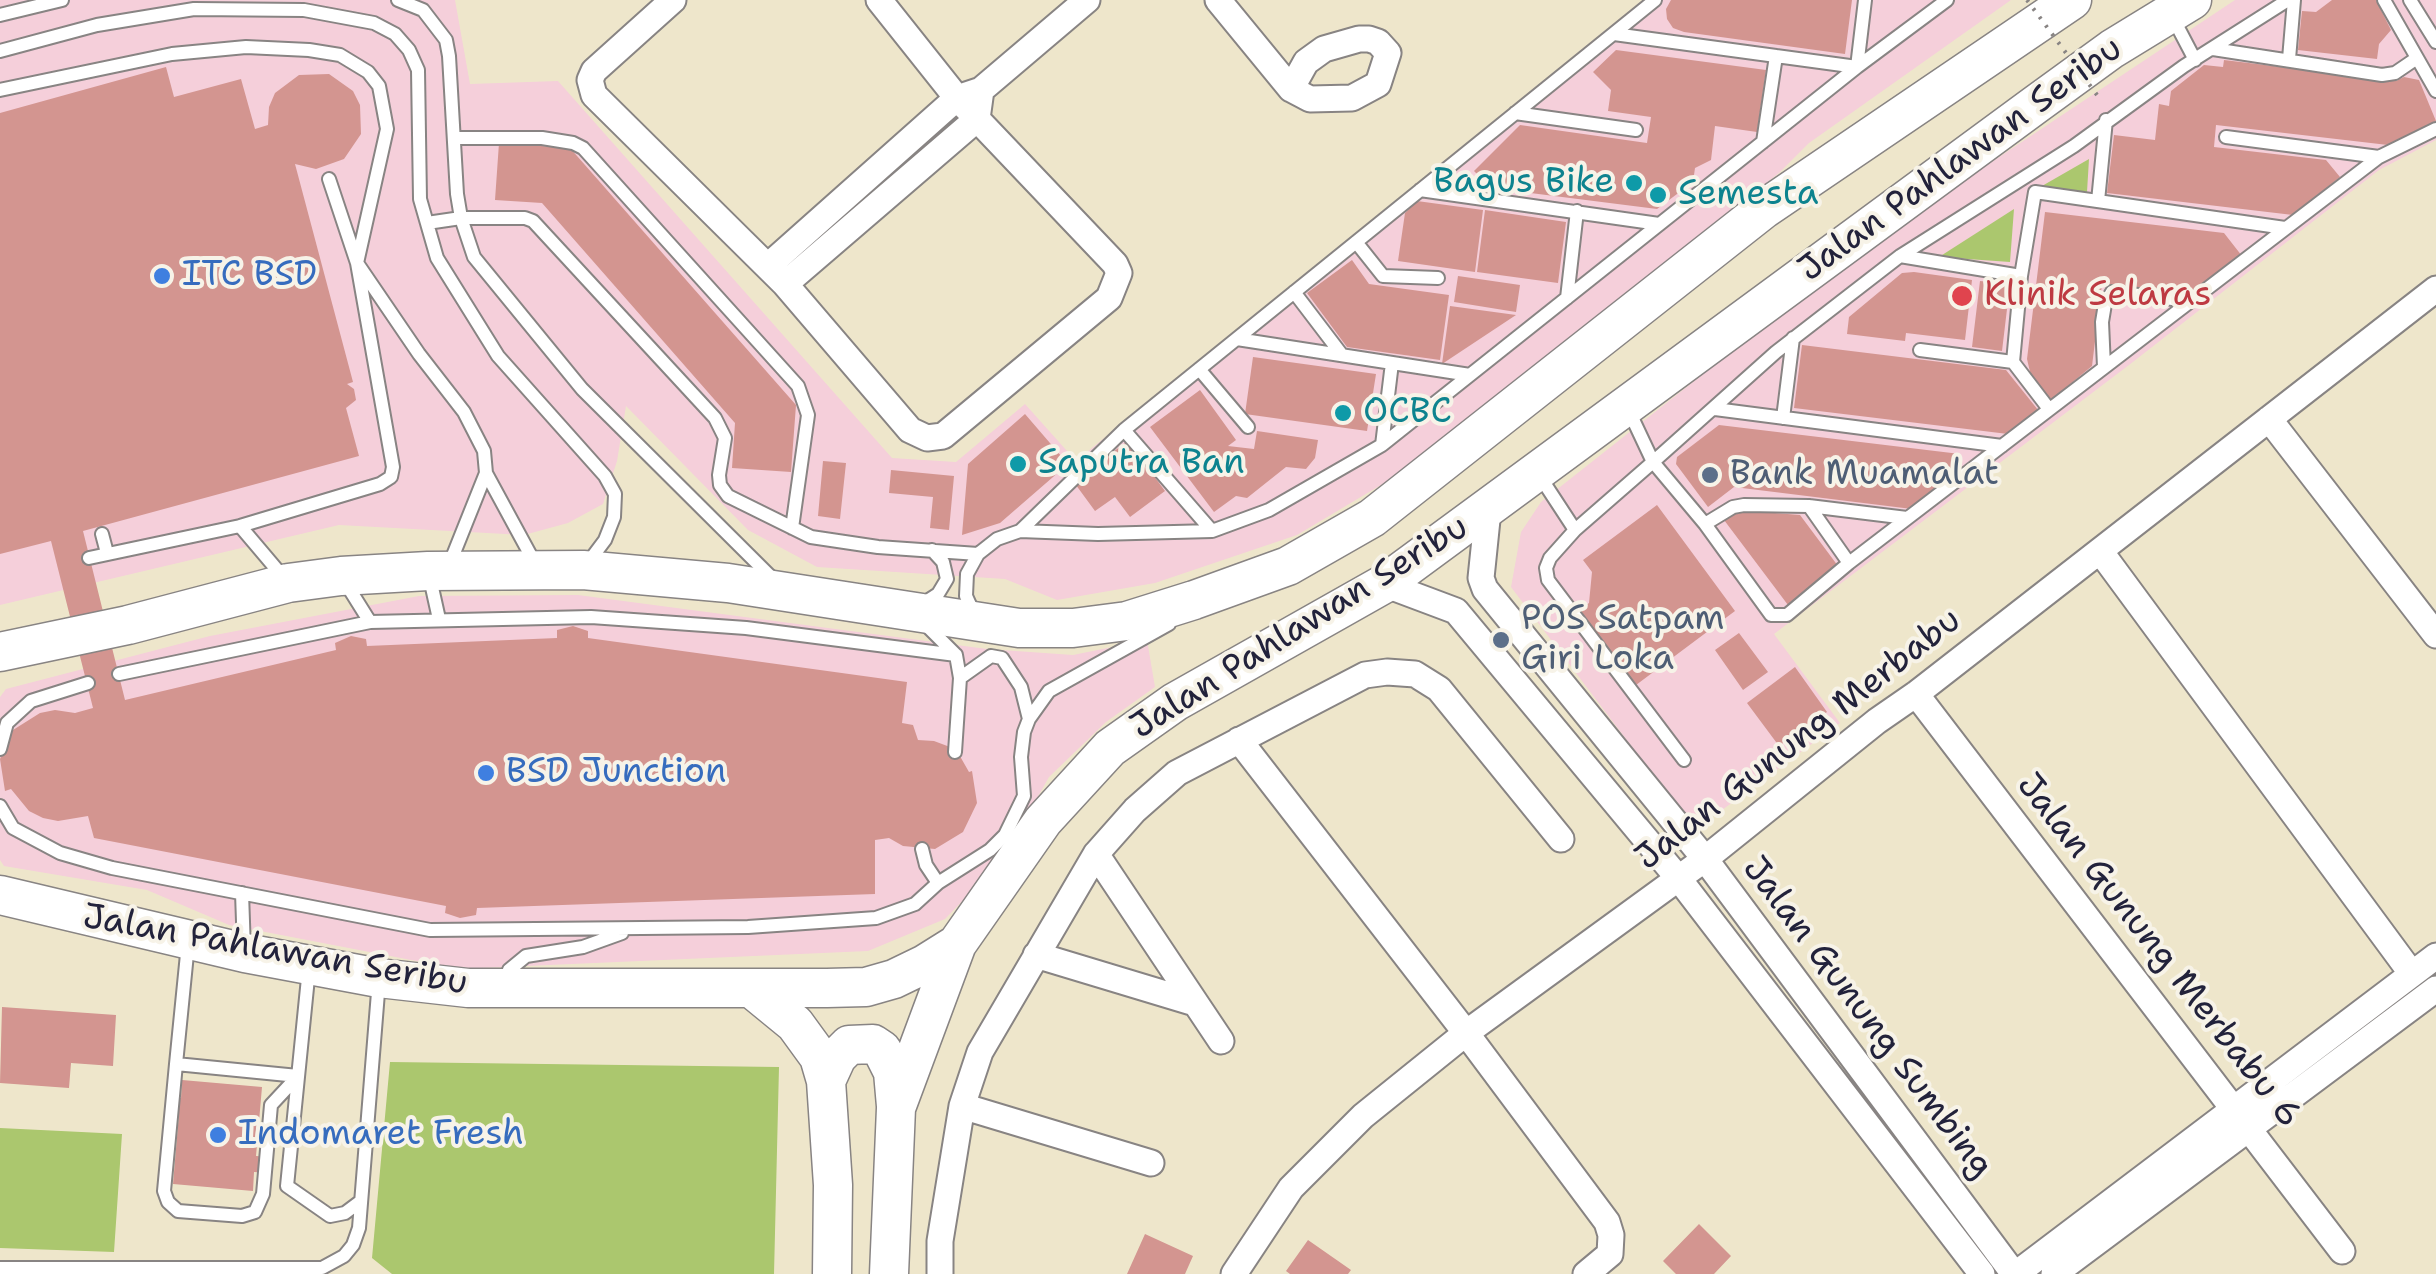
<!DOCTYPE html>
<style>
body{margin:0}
canvas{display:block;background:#eee6cb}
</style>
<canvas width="2436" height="1274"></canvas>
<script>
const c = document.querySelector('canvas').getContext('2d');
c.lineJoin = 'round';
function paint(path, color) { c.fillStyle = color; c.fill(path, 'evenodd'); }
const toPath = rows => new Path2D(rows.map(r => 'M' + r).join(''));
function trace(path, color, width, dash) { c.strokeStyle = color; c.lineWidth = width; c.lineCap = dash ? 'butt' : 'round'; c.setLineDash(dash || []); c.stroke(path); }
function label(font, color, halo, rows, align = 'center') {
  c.font = font + ' "Shantell Sans",sans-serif'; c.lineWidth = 8; c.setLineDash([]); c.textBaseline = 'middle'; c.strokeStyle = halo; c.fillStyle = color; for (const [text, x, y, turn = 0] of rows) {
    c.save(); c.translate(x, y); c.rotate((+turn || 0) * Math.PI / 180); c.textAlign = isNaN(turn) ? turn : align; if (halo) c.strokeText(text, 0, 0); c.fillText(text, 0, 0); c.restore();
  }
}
paint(toPath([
 [0,0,455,0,470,84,558,81,892,458,956,462,1025,404,1076,461,1643,0,2011,0,1809,143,1779,173,1396,476,1297,535,1155,583,1057,600,1005,579,817,567,748,530,626,406,617,461,603,504,568,523,524,535,339,525,0,605],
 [2235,0,2436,0,2436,140,2379,170,2129,365,1774,634,1840,723,1718,813,1684,816,1511,587,1521,532,1541,502,1864,247],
 [578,595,987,649,1073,655,1147,640,1155,687,1106,722,1049,777,1002,860,945,919,868,951,458,969,229,925,147,890,4,866,0,860,0,697,6,689,210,636,419,596]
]), '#f5cfda');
paint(toPath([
 [2089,159,2087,192,2042,186],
 [2014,209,2010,262,1939,257],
 [390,1062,779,1067,774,1274,392,1274,372,1258],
 [0,1128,122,1134,114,1252,0,1248]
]), '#abc76e');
paint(toPath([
 [1671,0,1852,0,1845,54,1684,32,1673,28,1667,19,1666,9],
 [2332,0,2376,0,2391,30,2379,44,2377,59,2298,50,2302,11,2316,12],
 [1616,50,1766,70,1757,132,1715,126,1711,160,1695,168,1693,182,1657,209,1491,188,1474,171,1520,125,1647,143,1651,117,1608,111,1611,90,1593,72],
 [2224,60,2396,81,2404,77,2419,80,2436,121,2388,145,2216,125,2214,147,2326,160,2340,177,2293,215,2107,193,2114,135,2155,140,2159,104,2169,106,2171,91,2204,65,2223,67],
 [166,67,174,97,241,79,255,129,268,125,269,107,275,93,299,75,329,74,353,91,360,105,361,134,344,159,316,169,295,164,353,382,347,384,354,389,356,400,346,408,359,456,83,531,125,700,336,650,335,643,351,636,366,639,367,646,557,638,557,630,573,626,588,631,588,638,907,682,902,723,913,725,918,740,934,741,950,747,961,758,969,772,972,771,977,803,963,832,935,849,903,846,889,838,875,840,875,894,477,908,476,915,460,918,445,913,446,906,94,838,88,816,58,821,43,818,29,811,11,789,5,791,0,759,13,730,40,713,55,710,75,713,93,708,51,541,0,554,0,113],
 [499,143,570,148,796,405,791,472,732,468,735,423,542,203,495,200],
 [1417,201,1483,210,1475,272,1398,261,1405,213],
 [1485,210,1566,222,1558,283,1477,272],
 [2045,212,2224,233,2242,256,2194,295,2102,284,2092,366,2051,400,2031,376,2027,359],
 [1352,260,1369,284,1449,295,1440,360,1347,347,1307,293],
 [1914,272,1972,280,1965,340,1906,333,1905,341,1847,334,1849,317,1902,273],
 [1458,276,1520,285,1516,312,1454,302],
 [1980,281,2010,284,2002,351,1972,347],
 [1450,306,1516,315,1442,364],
 [1802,345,2006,370,2038,410,2008,434,1794,408],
 [1253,357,1376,374,1367,431,1245,414],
 [1200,390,1236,440,1228,446,1254,449,1257,431,1318,440,1315,458,1306,469,1286,467,1247,498,1236,496,1214,512,1150,427],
 [1025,414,1068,464,1000,523,962,535,968,464],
 [1719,425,1960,454,1957,478,1912,509,1734,487,1708,507,1676,464,1677,457],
 [1128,441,1165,491,1130,517,1115,497,1095,511,1073,481],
 [823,461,846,463,840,519,818,516],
 [891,470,954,476,949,530,930,528,933,497,889,493],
 [1657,505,1735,611,1632,688,1577,612,1589,603,1592,572,1583,560],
 [1737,510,1800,515,1838,566,1788,605,1724,520],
 [1739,633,1768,672,1743,690,1715,650],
 [1795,667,1827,712,1779,746,1747,703],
 [2,1007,116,1015,113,1066,71,1063,69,1088,0,1083],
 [182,1080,262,1087,256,1156,271,1157,269,1173,254,1172,253,1191,173,1184,179,1114,170,1114,171,1098,181,1098],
 [1699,1224,1731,1256,1714,1274,1676,1274,1663,1261],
 [1145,1234,1193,1256,1185,1274,1127,1274],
 [1308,1240,1351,1270,1348,1274,1290,1274,1286,1271]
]), '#d39590');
const service = toPath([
 [398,0,423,10,446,40,449,56,457,194,461,218,474,257,582,389,775,581],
 [2288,0,2184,66,2074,146,1900,256,1776,352,1653,462,1705,524,1771,615,1787,615,1849,563,2379,157,2436,129],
 [2384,0,2436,91],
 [2410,0,2436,42],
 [0,15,62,0],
 [2173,18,2195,60],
 [1614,34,1857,67,1865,0],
 [2213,49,2382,75,2395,73,2417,58],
 [0,51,97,25,194,9,304,10,374,23,395,34,409,50,418,70,420,199,437,258,498,356,605,476,615,494,614,517,605,540,587,564],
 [2289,59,2294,0],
 [0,90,172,54,246,47,309,50,340,55,368,72,379,86,387,129,357,263,419,354,464,412,484,451,486,473,537,567],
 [1515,113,1636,130],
 [2226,137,2379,157],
 [455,138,542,138,573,143,583,148,798,386,808,415,792,528],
 [1763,142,1776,56],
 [1420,190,1659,224],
 [2098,201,2106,120],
 [427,223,461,218,525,218,533,221,715,418,725,438,719,475,720,485,728,496,811,537,878,547,978,554],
 [1356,242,1383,276,1438,278],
 [1900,256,2021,276],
 [1294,292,1342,355],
 [1567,298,1577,211],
 [1237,339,1470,375],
 [1920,350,2013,362,2049,409],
 [2013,362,2021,276,2035,192,2285,228],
 [2104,367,2102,322,2105,304,2112,292,2190,301],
 [1199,369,1248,427],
 [1715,409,2002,446],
 [1783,418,1793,338],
 [1124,430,1212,531],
 [1382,445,1392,363],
 [1539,475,1575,530,1653,462,1629,411],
 [1809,506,1849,563],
 [1705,524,1733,507,1744,505,1809,506,1907,518],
 [240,526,284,578],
 [1575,530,1550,558,1546,568,1548,580,1684,760],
 [1020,531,1124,430,1655,0],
 [102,534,107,553],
 [89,558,240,526,380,484,391,477,393,467,357,263,329,179],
 [448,568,486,473],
 [429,574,439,619],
 [345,582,370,622],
 [921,605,938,594,947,579,943,562,932,550],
 [975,616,966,596,967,574,978,554,997,539,1020,531,1098,534,1212,531,1269,510,1382,445,1857,67,1947,0],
 [926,625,956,655],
 [119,674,370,622,591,617,746,628,956,655,960,678,955,752],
 [960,678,991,656,1002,658,1021,687,1029,719],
 [0,749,7,723,31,701,88,683],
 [0,806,13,828,60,853,112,868,430,930,748,927,876,918,915,904,938,883,926,865,922,849],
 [938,883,990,850,1005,835,1024,796,1021,757,1024,732,1029,719,1049,691,1169,624],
 [242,893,244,950],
 [188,944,176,1064,298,1076],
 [309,968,287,1186,330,1216,345,1213,361,1201],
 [504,983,509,970,526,956,583,947,622,933],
 [176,1064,164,1191,168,1202,178,1211,242,1216,255,1212,263,1194,271,1105,298,1076],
 [0,1268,322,1268,344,1256,353,1245,359,1228,379,980]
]);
const minor = toPath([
 [673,0,594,71,590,80,594,95,785,284,910,430,927,438,943,436,1109,298,1119,273,1115,264,957,98,879,0],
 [1218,0,1291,89,1310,99,1352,98,1378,84,1388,53,1378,42,1369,39,1359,39,1324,49,1306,62,1291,89],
 [981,90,1087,0],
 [768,266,957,98,981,90,977,119,785,284],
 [2269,419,2436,635],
 [1488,510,1481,578,1485,589,1705,859,2014,1274],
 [2100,551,2412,974],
 [1384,584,1456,611,1679,879,1982,1274],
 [1916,694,2342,1251],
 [1239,740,1466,1033,1607,1222,1611,1235,1610,1254,1586,1274],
 [1096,854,1221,1041],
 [1036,955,1195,1003],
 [962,1106,1151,1163],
 [940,1274,940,1241,962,1106,980,1052,1096,854,1135,810,1177,773,1365,675,1387,672,1415,674,1439,689,1561,839],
 [1234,1274,1291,1188,1363,1116,1466,1033,1705,859,1877,721,1916,694,2436,289],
 [2016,1274,2436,956],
 [2054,1274,2436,989]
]);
const primary = toPath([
 [0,652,128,625,288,583,341,576,428,571,583,570,728,583,1019,628,1073,628,1127,621,1194,600,1288,566,1372,518,1764,209,2072,0],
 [0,895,245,953,379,978,468,988,827,988,866,987,894,979,925,964,957,944,1043,821,1110,748,1175,702,1384,584,2035,105,2112,49,2192,0],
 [751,988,795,1024,819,1057,826,1081,833,1185,832,1274],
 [826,1081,837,1057,849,1045,873,1044,882,1050,893,1072,896,1106],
 [889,1274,896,1108,957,944]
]);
trace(service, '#888483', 16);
trace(minor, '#888483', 29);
trace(primary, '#888483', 41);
trace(service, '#fff', 12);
trace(minor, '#fff', 25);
trace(primary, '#fff', 38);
trace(toPath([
 [2027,0,2100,99]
]), '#888483', 4, [2.5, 8]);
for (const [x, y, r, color] of [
 [1634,183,10,"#0f9aa8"],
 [1658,195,10,"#0f9aa8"],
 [162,276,10,"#3f7fe0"],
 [1962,296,12,"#e0444e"],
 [1343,413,10,"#0f9aa8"],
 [1018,464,10,"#0f9aa8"],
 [1710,475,10,"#5c6f8a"],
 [1501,640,10,"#5c6f8a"],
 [486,773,10,"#3f7fe0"],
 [218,1135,10,"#3f7fe0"]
]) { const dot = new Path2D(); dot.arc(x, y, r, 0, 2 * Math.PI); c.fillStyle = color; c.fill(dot); trace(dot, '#f7f3e8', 4); }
label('35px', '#22223b', '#f7f3e8', [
 ["Jalan Pahlawan Seribu",1961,160,-36],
 ["Jalan Pahlawan Seribu",1300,628,-32],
 ["Jalan Gunung Merbabu",1799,740,-38],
 ["Jalan Pahlawan Seribu",275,951,10],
 ["Jalan Gunung Merbabu 6",2158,951,52],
 ["Jalan Gunung Sumbing",1867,1018,53]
]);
label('35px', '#0d838f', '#f7f3e8', [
 ["Bagus Bike",1614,183,"right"],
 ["Semesta",1678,195],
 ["OCBC",1363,413],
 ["Saputra Ban",1038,464]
], 'left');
label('35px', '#366cbe', '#f7f3e8', [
 ["ITC BSD",182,276],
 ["BSD Junction",506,773],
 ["Indomaret Fresh",238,1135]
], 'left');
label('35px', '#be3a42', '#f7f3e8', [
 ["Klinik Selaras",1984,296]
], 'left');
label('35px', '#4e5e75', '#f7f3e8', [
 ["Bank Muamalat",1730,475],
 ["POS Satpam",1521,620],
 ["Giri Loka",1521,660]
], 'left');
</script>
